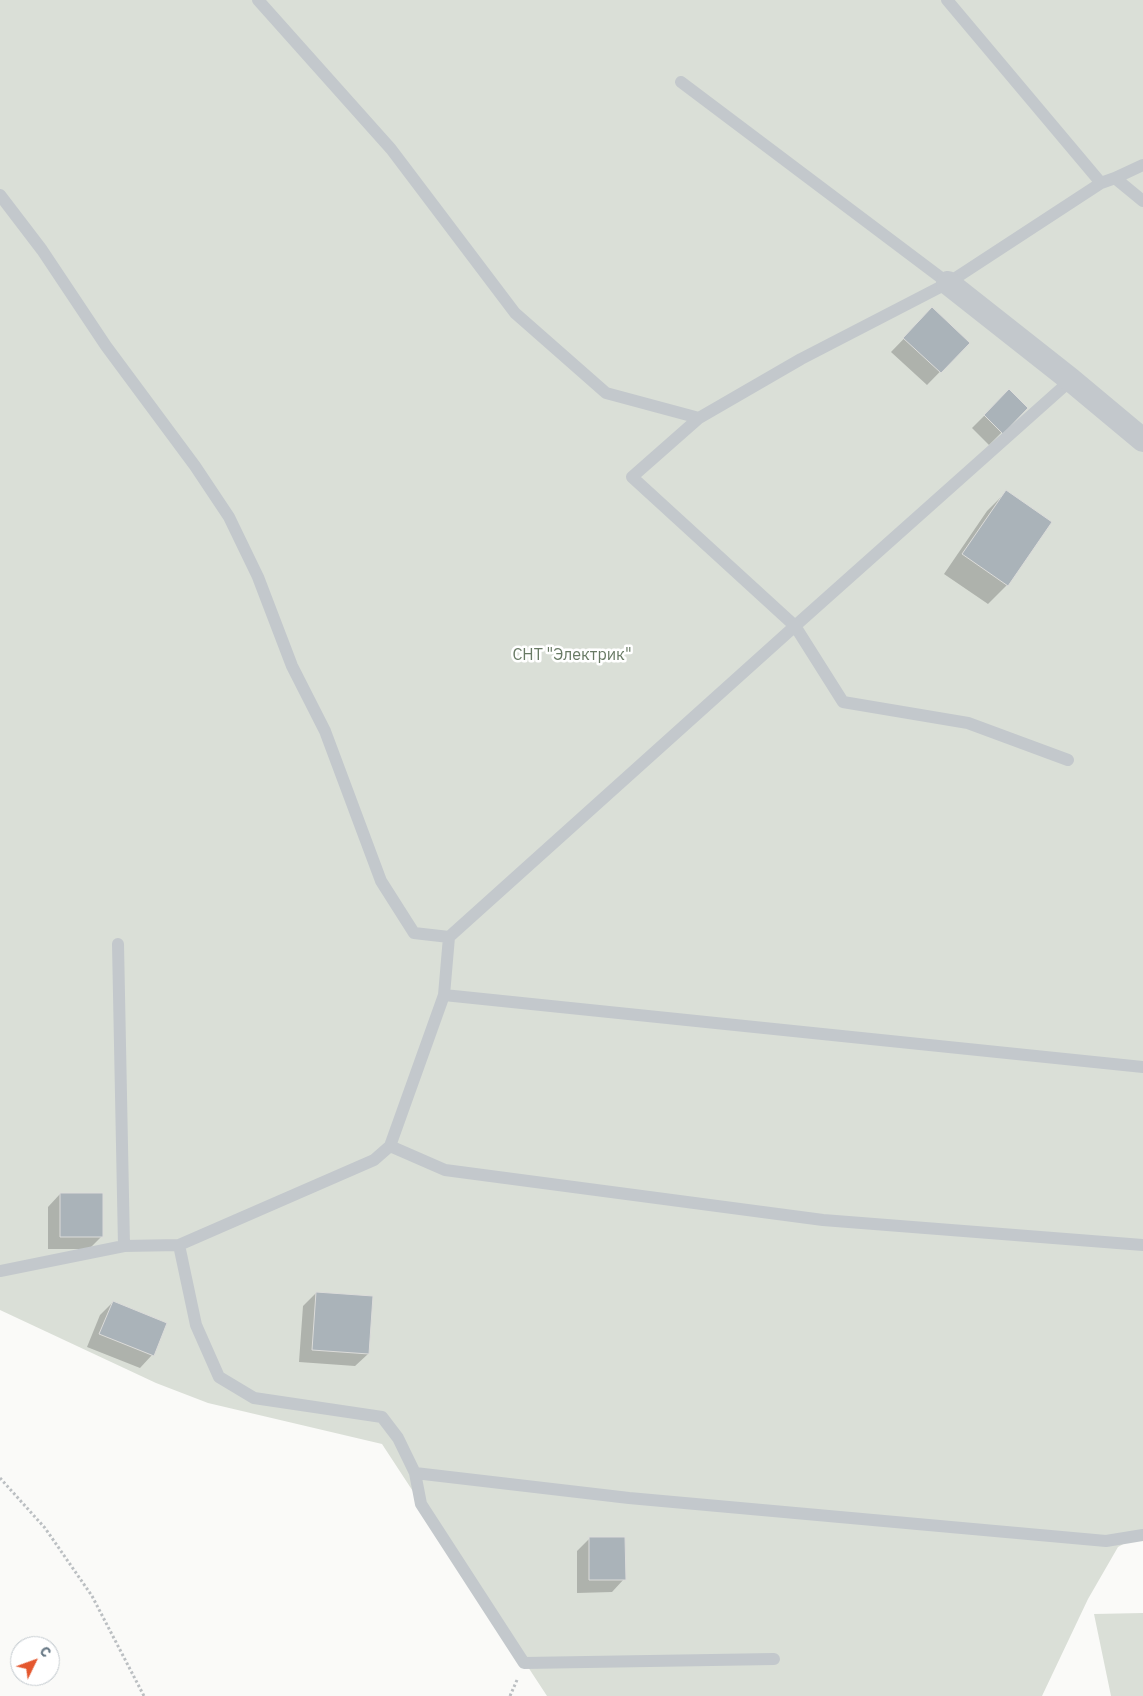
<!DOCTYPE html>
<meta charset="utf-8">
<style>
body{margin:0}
#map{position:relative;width:1143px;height:1696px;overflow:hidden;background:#fafaf8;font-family:"IBM Plex Sans",sans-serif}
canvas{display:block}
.north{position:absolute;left:10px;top:1636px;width:50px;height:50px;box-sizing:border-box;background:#fff;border:1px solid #c1c8cd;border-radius:50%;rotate:48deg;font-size:14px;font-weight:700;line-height:20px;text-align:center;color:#657683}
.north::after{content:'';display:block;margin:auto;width:18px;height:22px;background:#e4572e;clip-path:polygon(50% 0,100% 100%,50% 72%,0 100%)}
</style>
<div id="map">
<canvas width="1143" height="1696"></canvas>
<div class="north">С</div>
</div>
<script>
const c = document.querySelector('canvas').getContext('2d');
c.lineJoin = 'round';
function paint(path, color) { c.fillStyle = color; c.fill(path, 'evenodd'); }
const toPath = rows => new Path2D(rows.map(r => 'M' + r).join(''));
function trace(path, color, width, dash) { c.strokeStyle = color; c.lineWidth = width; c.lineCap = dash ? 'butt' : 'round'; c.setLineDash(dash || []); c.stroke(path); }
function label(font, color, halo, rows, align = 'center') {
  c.font = font + ' "IBM Plex Sans",sans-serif'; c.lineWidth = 5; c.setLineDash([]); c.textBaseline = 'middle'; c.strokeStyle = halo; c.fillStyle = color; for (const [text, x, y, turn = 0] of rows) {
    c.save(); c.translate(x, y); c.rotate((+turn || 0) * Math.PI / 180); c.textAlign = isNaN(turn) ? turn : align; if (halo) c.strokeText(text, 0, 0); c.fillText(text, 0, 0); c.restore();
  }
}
paint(toPath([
 [0,0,1143,0,1143,1533,1118,1547,1088,1599,1042,1696,547,1696,382,1444,208,1403,156,1383,0,1310],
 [1143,1613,1143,1696,1111,1696,1094,1614]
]), '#dadfd7');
paint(toPath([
 [920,322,968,343,927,385,891,352],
 [1009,391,1026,408,989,445,972,428],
 [1006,492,1007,585,988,604,944,574,987,511],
 [60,1194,101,1237,89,1249,48,1249,48,1207],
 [316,1293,368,1354,355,1366,299,1362,303,1306],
 [113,1302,166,1323,152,1355,140,1368,87,1347,100,1315],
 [590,1538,624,1579,612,1592,577,1593,577,1551]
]), '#0003');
const building = toPath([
 [932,307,970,343,941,373,903,338,932,307],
 [1009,389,1028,408,1003,434,984,415,1009,389],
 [1006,490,1052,522,1008,586,962,554,1006,490],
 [60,1193,103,1193,103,1237,60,1237,60,1193],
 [316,1292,373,1296,369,1354,312,1350,316,1292],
 [113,1301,167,1323,154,1356,99,1334,113,1301],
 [589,1537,625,1537,626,1580,589,1580,589,1537]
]);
paint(building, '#aab3b9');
trace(building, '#dcdcda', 1);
trace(toPath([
 [0,1478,45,1528,92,1596,144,1696],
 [510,1696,517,1680]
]), '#bbbfc2', 3, [2.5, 2.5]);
trace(toPath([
 [258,0,391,149,515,313,606,393,699,418,801,359,948,283],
 [947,0,1101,183],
 [681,82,948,283,1101,183,1115,178,1143,201],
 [1115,178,1143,165],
 [0,195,42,250,106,346,195,466,229,517,258,577,292,666,325,731,381,881,414,933,449,937,795,626,843,702,968,723,1068,760],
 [699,418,632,477,795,626,1071,380],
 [118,944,124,1246,179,1245,374,1160,390,1146,444,995,449,937],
 [444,995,1143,1067],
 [390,1146,445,1170,823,1220,1143,1245],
 [179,1245,196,1325,219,1377,254,1398,382,1417,398,1438,415,1473,629,1498,1106,1541,1143,1535],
 [0,1271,124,1246],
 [415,1473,421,1504,524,1663,774,1659]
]), '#c3c8cc', 12);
trace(toPath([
 [948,283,1071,380,1143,440]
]), '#c3c8cc', 24);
label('16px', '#687a64', '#fff', [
 ["СНТ \"Электрик\"",572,655]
]);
</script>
